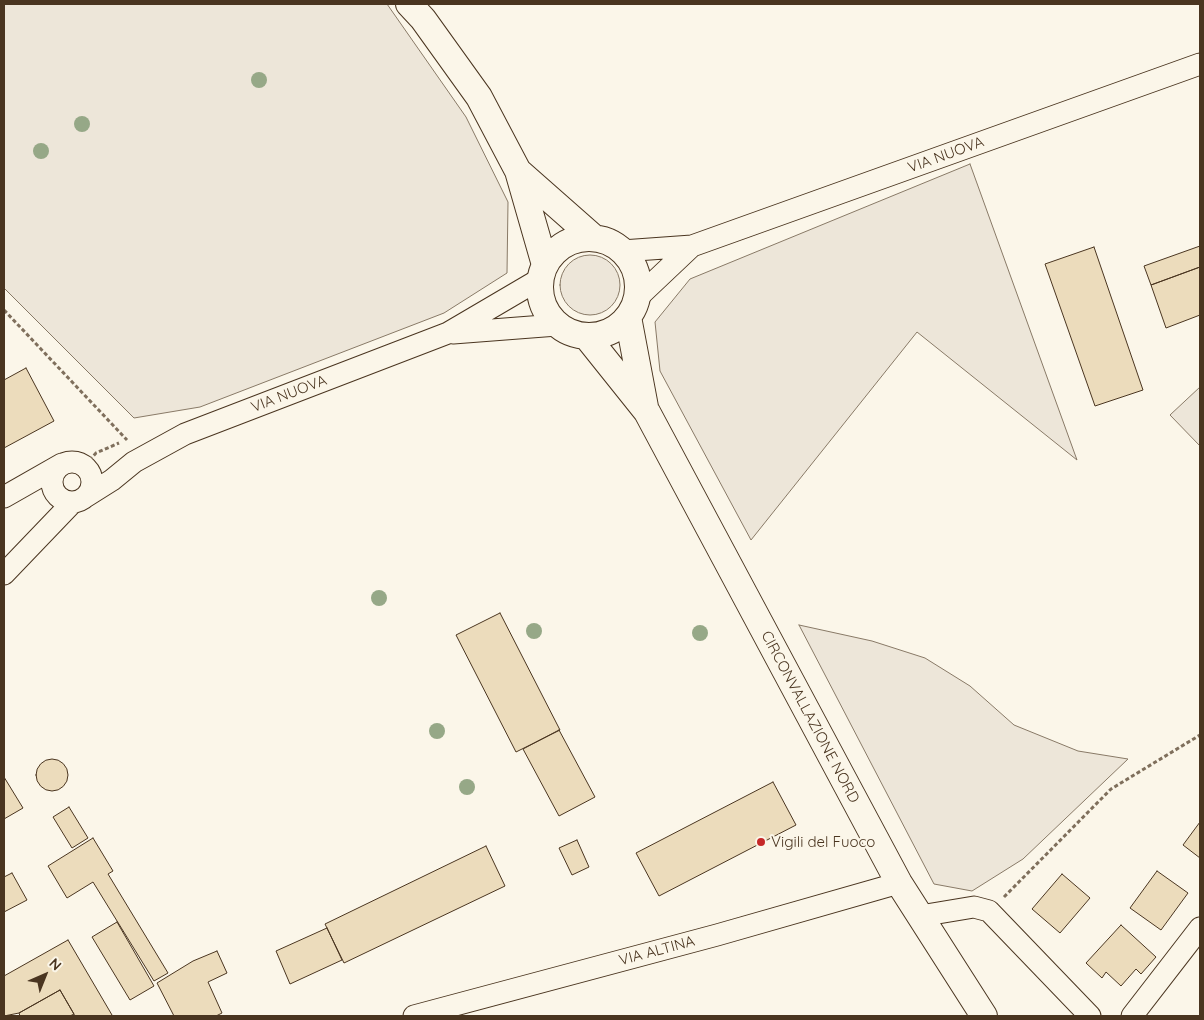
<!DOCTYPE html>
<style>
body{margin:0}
#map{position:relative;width:1204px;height:1020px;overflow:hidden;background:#fbf6e9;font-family:Quicksand,sans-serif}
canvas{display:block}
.frame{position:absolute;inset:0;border:5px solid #4a3520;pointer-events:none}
.north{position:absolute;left:20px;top:950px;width:50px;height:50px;-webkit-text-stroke:4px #fbf6e9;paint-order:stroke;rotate:44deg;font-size:14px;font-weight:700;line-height:20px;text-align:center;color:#4a3520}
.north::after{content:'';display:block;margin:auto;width:18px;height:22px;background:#4a3520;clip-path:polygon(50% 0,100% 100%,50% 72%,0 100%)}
</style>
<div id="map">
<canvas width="1204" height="1020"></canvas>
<div class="frame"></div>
<div class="north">N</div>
</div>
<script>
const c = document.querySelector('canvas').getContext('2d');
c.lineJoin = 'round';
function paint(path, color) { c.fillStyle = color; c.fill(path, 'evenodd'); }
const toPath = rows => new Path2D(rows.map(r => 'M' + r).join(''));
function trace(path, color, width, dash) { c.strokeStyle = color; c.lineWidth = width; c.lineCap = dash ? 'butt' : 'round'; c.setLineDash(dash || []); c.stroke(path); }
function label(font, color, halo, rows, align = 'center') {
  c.font = font + ' Quicksand,sans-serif'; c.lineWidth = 4; c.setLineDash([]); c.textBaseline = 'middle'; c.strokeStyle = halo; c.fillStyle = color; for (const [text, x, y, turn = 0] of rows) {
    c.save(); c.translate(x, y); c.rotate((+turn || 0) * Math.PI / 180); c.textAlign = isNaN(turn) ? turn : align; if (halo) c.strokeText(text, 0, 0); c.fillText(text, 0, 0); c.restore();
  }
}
const green = toPath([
 [4,4,387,4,466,117,508,202,507,273,444,313,200,407,134,418,4,288,4,4],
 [970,164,1077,460,917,332,751,540,660,371,655,322,690,279,970,164],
 '560 285a30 30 0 1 1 60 0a30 30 0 1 1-60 0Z',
 [1200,387,1200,446,1170,415,1200,387],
 [799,625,872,641,925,658,970,686,1014,725,1078,751,1128,759,1023,859,972,891,934,884,799,625]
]);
paint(green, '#ede6d9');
trace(green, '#887966', 1);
const building = toPath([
 [1200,246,1200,267,1151,285,1144,266,1200,246],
 [1094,247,1143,390,1095,406,1045,264,1094,247],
 [1200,267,1200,315,1166,328,1151,285,1200,267],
 [26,368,54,421,4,448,4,380,26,368],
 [500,613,560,730,516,752,456,635,500,613],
 [559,730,595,797,559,816,523,749,559,730],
 '36 775a16 16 0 1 1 32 0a16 16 0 1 1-32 0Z',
 [4,777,23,808,4,819,4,777],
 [773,782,796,825,659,896,636,853,773,782],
 [69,807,88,838,72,848,53,817,69,807],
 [1200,822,1200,858,1183,845,1200,822],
 [93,838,113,871,108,874,168,973,154,981,93,882,67,898,48,866,93,838],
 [577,840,589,867,572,875,559,848,577,840],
 [486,846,505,886,344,963,325,924,486,846],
 [1157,871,1188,893,1161,930,1130,908,1157,871],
 [12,873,27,900,4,912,4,877,12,873],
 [1062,874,1090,898,1060,933,1032,909,1062,874],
 [117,922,154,986,130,1000,92,937,117,922],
 [1121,925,1156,957,1141,974,1136,969,1121,986,1106,972,1102,978,1086,963,1121,925],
 [327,928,342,960,290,984,276,951,327,928],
 [68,940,112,1015,110,1016,75,1016,60,990,19,1013,4,1016,4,976,68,940],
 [217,951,227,973,208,982,222,1013,216,1016,174,1016,157,983,193,961,217,951],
 [60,990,74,1014,70,1016,20,1016,19,1013,60,990]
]);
paint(building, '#ecdcbc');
trace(building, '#4a3520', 1);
const minor = toPath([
 [622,251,692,246,1200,64],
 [637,298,692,246],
 [453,333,557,325],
 '52 482a20 20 0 1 1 40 0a20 20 0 1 1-40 0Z',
 [4,497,62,464],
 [85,497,112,480,134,462,185,434,448,333,540,279],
 [4,574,73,502],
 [920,916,974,907,989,911,1090,1016],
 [414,1016,717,935,899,883],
 [1132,1016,1200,928]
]);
const tertiary = toPath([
 [409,4,423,19,479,97,518,171,545,265],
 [518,171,594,238],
 '540 287a49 49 0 1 1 98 0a49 49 0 1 1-98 0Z',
 [628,317,645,407],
 [587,337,647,412,899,883,984,1016]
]);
trace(minor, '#4a3520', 23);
trace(tertiary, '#4a3520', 28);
trace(toPath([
 [4,310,127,440],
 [85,465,96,453,119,443],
 [1004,897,1111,789,1200,735]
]), '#7f6f5c', 3, [4, 2.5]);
trace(minor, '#fbf6e9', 21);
trace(tertiary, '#fbf6e9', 26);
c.fillStyle = '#96a887';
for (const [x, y] of [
 [259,80],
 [82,124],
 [41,151],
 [379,598],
 [534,631],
 [700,633],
 [437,731],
 [467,787]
]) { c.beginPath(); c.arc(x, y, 8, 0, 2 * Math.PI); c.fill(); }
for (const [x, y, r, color] of [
 [761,842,5,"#c62828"]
]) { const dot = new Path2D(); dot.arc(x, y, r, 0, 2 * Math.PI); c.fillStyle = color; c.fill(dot); trace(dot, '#fbf6e9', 2); }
label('15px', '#4a3520', '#fbf6e9', [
 ["VIA NUOVA",946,155,-20],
 ["VIA NUOVA",289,394,-21],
 ["CIRCONVALLAZIONE NORD",810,717,62],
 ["VIA ALTINA",657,951,-15]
]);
label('15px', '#4a3520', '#fbf6e9', [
 ["Vigili del Fuoco",771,842]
], 'left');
</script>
